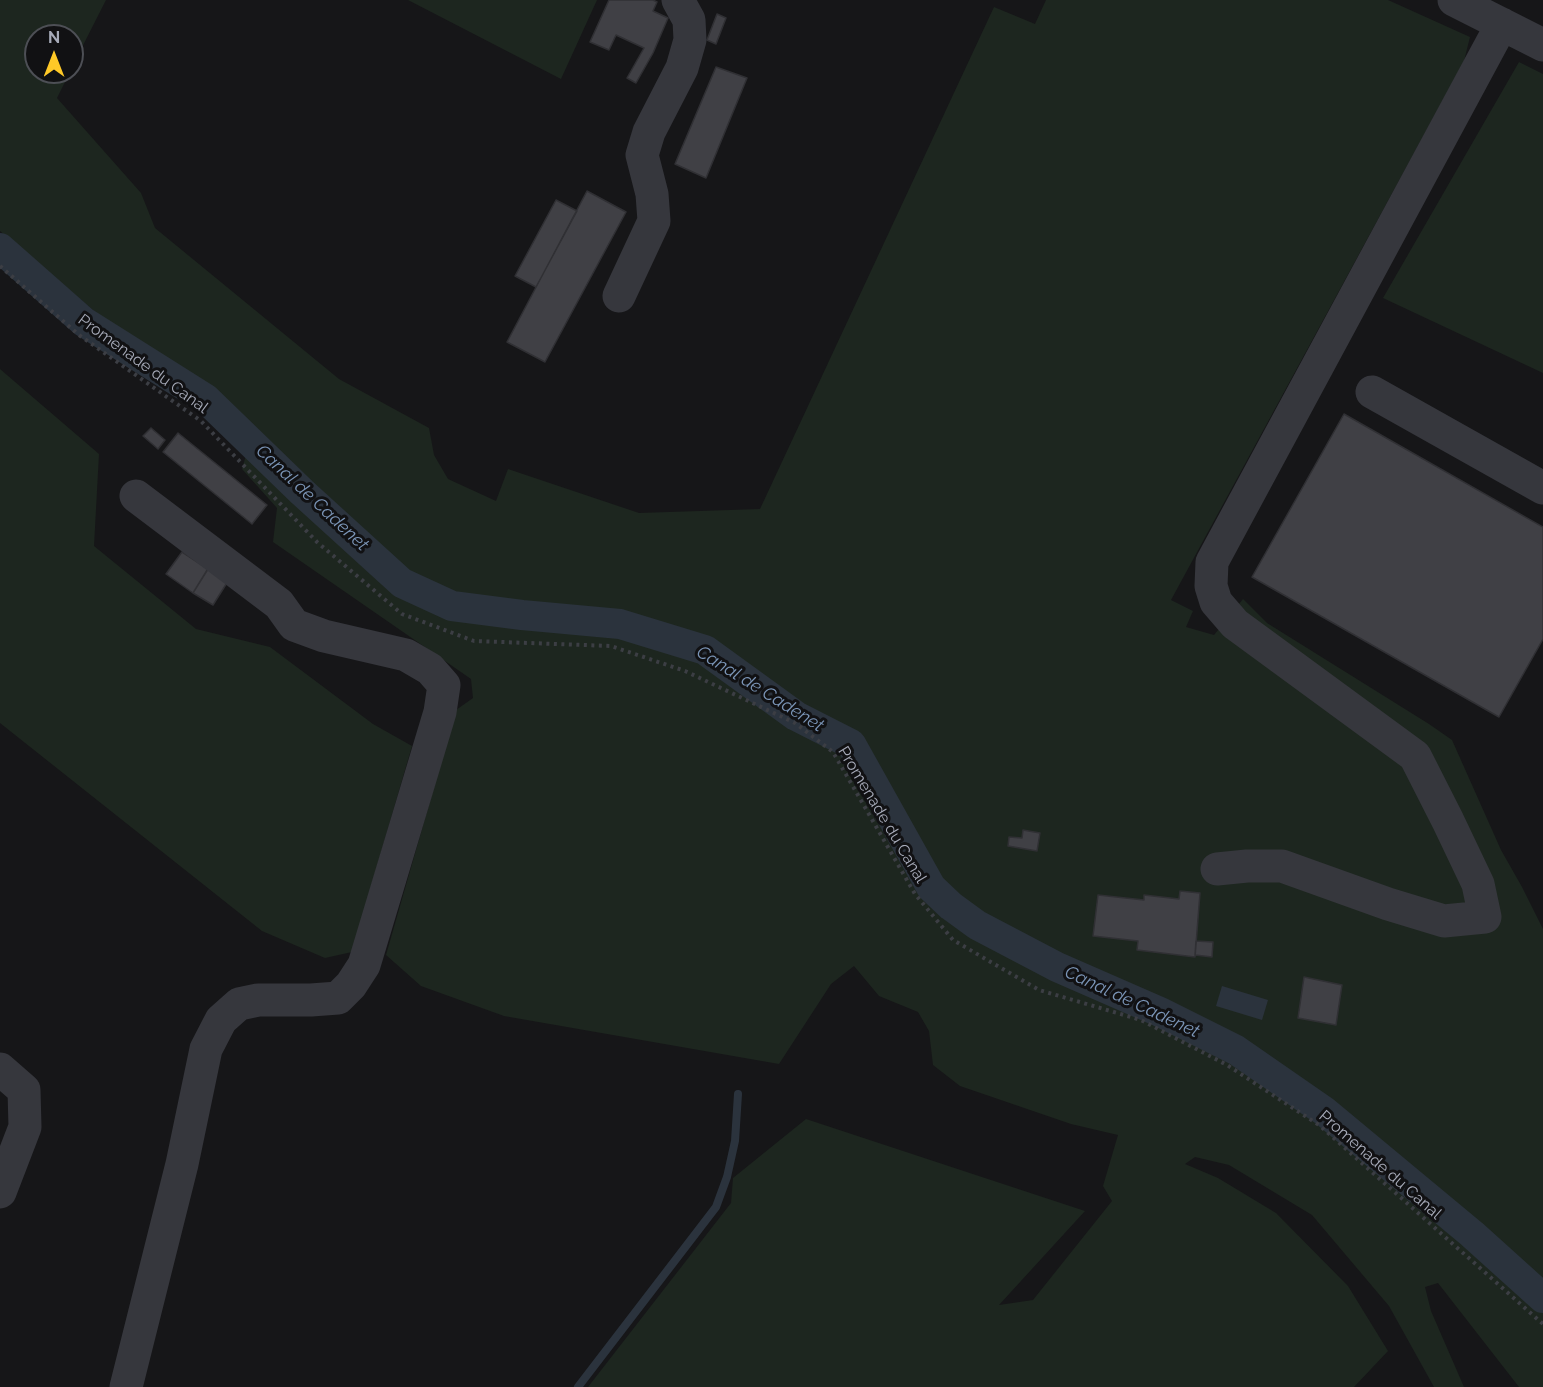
<!DOCTYPE html>
<style>
body{margin:0}
#map{position:relative;width:1543px;height:1387px;overflow:hidden;background:#161618;font-family:Raleway,sans-serif}
canvas{display:block}
.north{position:absolute;left:24px;top:24px;width:60px;height:60px;box-sizing:border-box;background:#111113;border:2px solid #4d4f55;border-radius:50%;rotate:0deg;font-size:16px;font-weight:700;line-height:24px;text-align:center;color:#a7abb9}
.north::after{content:'';display:block;margin:auto;width:21px;height:27px;background:#ffc927;clip-path:polygon(50% 0,100% 100%,50% 72%,0 100%)}
</style>
<div id="map">
<canvas width="1543" height="1387"></canvas>
<div class="north">N</div>
</div>
<script>
const c = document.querySelector('canvas').getContext('2d');
c.lineJoin = 'round';
function paint(path, color) { c.fillStyle = color; c.fill(path, 'evenodd'); }
const toPath = rows => new Path2D(rows.map(r => 'M' + r).join(''));
function trace(path, color, width, dash) { c.strokeStyle = color; c.lineWidth = width; c.lineCap = dash ? 'butt' : 'round'; c.setLineDash(dash || []); c.stroke(path); }
function label(font, color, halo, rows, align = 'center') {
  c.font = font + ' Raleway,sans-serif'; c.lineWidth = 6; c.setLineDash([]); c.textBaseline = 'middle'; c.strokeStyle = halo; c.fillStyle = color; for (const [text, x, y, turn = 0] of rows) {
    c.save(); c.translate(x, y); c.rotate((+turn || 0) * Math.PI / 180); c.textAlign = isNaN(turn) ? turn : align; if (halo) c.strokeText(text, 0, 0); c.fillText(text, 0, 0); c.restore();
  }
}
paint(toPath([
 [0,0,106,0,72,67,72,36,36,36,36,72,70,72,57,98,141,193,155,228,339,379,429,428,434,455,448,479,496,501,508,469,639,513,760,509,994,7,1035,24,1046,0,1388,0,1470,37,1464,61,1171,600,1193,611,1186,627,1214,635,1243,599,1267,623,1429,724,1452,740,1501,850,1522,887,1543,929,1543,1387,1519,1387,1438,1283,1425,1287,1431,1311,1464,1387,1434,1387,1389,1306,1312,1215,1229,1165,1195,1157,1185,1164,1218,1178,1276,1213,1348,1286,1388,1351,1354,1387,588,1387,731,1203,733,1178,806,1119,1085,1211,999,1305,1033,1300,1112,1201,1103,1186,1118,1135,1071,1124,960,1086,933,1065,929,1031,918,1012,879,996,854,966,831,984,779,1064,504,1016,421,986,386,955,456,710,473,698,471,679,273,542,277,508,242,469,251,438,220,394,107,322,0,231],
 [408,0,597,0,561,79],
 [1519,62,1543,74,1543,373,1383,298],
 [0,369,99,454,94,546,196,629,270,647,373,724,412,746,352,952,325,958,262,931,0,723]
]), '#1d261f');
paint(toPath([
 [1222,986,1268,1000,1262,1020,1216,1006]
]), '#2b333d');
trace(toPath([
 [578,1387,716,1207,727,1177,735,1141,738,1094]
]), '#2b333d', 8);
trace(toPath([
 [0,248,84,322,206,399,302,492,402,583,452,606,522,615,620,624,705,650,796,716,851,744,931,887,951,906,977,925,1057,967,1160,1012,1236,1050,1324,1111,1472,1234,1543,1298]
]), '#2b333d', 30);
const building = toPath([
 [609,0,653,0,657,2,653,11,668,18,653,53,636,83,627,78,644,48,616,35,609,50,590,42,609,0],
 [717,14,726,18,716,44,707,40,717,14],
 [716,67,747,78,706,178,675,164,716,67],
 [587,191,626,212,545,362,507,342,587,191],
 [556,200,577,211,536,287,515,276,556,200],
 [1344,414,1543,527,1543,639,1499,717,1252,577,1344,414],
 [151,428,165,440,158,449,143,436,151,428],
 [178,433,267,505,252,524,163,452,178,433],
 [182,552,208,569,193,593,166,574,182,552],
 [209,567,230,578,213,605,193,593,209,567],
 [1023,830,1040,833,1037,851,1008,846,1009,837,1022,838,1023,830],
 [1180,891,1200,893,1195,957,1137,950,1138,941,1093,936,1098,895,1144,900,1144,895,1179,899,1180,891],
 [1196,941,1213,942,1212,957,1195,955,1196,941],
 [1304,977,1342,985,1336,1025,1298,1018,1304,977]
]);
paint(building, '#404045');
trace(building, '#303034', 1.5);
trace(toPath([
 [0,266,79,335,201,421,317,542,402,614,474,641,611,646,685,671,795,723,833,752,915,894,953,940,1039,990,1141,1020,1227,1065,1319,1125,1543,1324]
]), '#3c3e44', 4, [3, 4.5]);
trace(toPath([
 [1454,0,1543,45],
 [619,296,654,221,652,194,642,155,649,132,682,68,690,40,689,20,678,0],
 [1372,392,1543,488],
 [1217,869,1247,866,1282,866,1388,904,1444,921,1485,917,1478,884,1448,821,1415,756,1235,624,1216,602,1211,586,1212,562,1502,24],
 [0,1069,24,1090,25,1127,0,1192],
 [126,1387,182,1164,206,1049,221,1020,239,1004,258,1000,311,1000,338,998,351,985,364,965,440,712,444,685,430,669,406,655,324,636,294,625,279,604,136,496]
]), '#36373d', 33);
label('16px', '#a7abb9', '#111113', [
 ["Promenade du Canal",143,364,36],
 ["Promenade du Canal",882,815,59],
 ["Promenade du Canal",1380,1165,41]
]);
label('italic 18px', '#7b95b7', '#111113', [
 ["Canal de Cadenet",312,498,43],
 ["Canal de Cadenet",760,689,32],
 ["Canal de Cadenet",1132,1002,25]
]);
</script>
